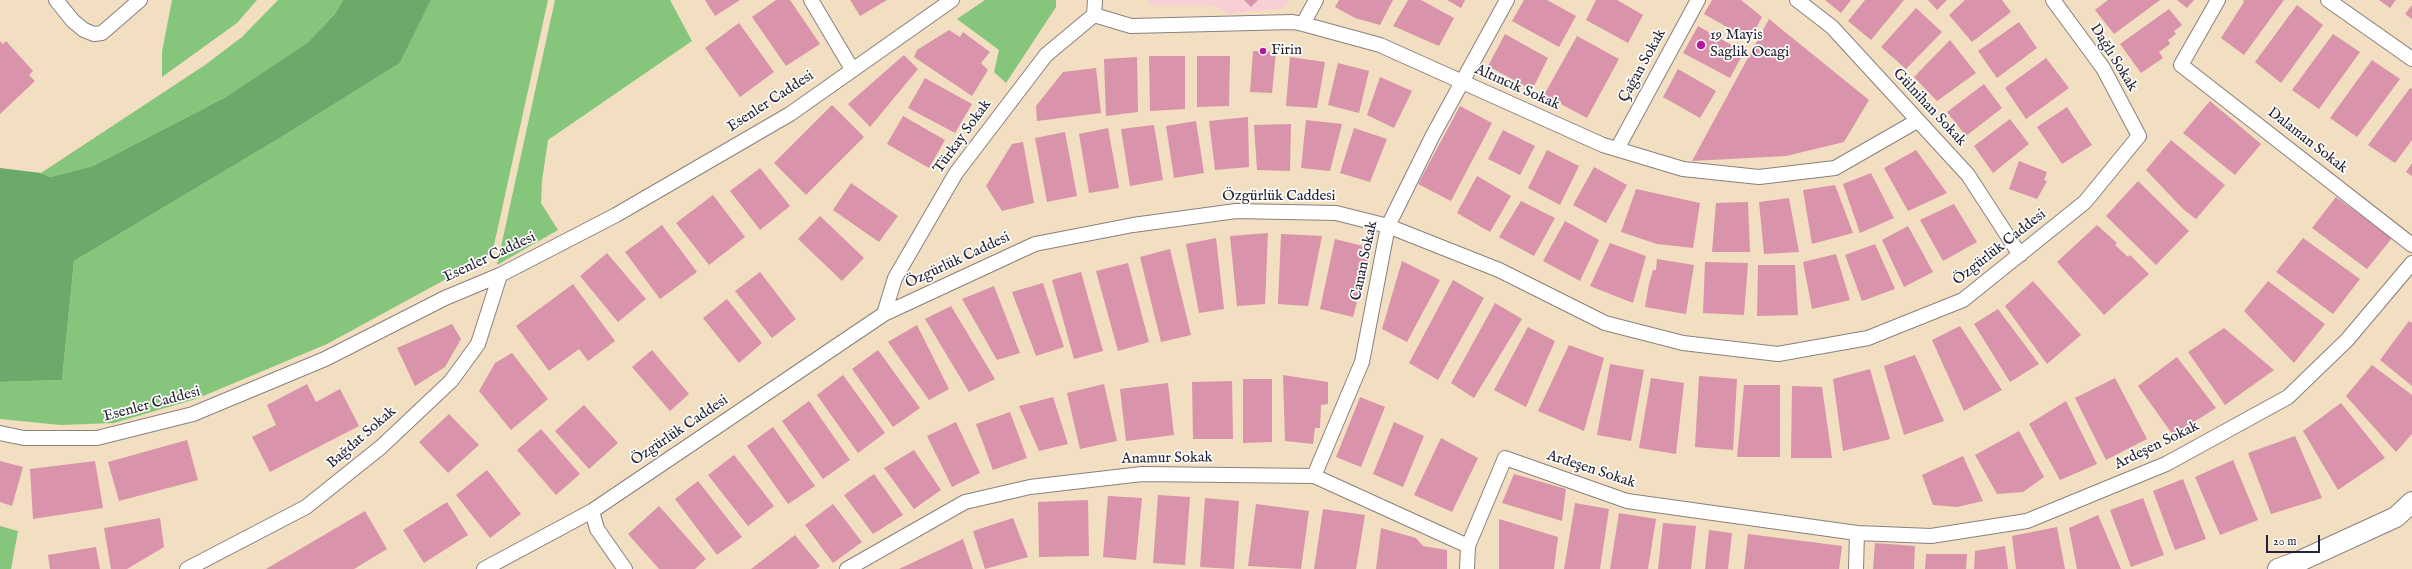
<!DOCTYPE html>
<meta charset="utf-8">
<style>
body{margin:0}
#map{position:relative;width:2412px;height:569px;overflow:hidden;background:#f2dec0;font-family:"IM FELL English",serif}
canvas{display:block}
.scale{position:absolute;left:2266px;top:535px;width:54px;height:18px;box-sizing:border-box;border:2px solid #22223b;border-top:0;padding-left:5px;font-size:12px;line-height:14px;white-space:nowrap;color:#22223b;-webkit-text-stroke:3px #fdfcf7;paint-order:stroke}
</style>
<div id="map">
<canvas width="2412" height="569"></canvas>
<div class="scale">20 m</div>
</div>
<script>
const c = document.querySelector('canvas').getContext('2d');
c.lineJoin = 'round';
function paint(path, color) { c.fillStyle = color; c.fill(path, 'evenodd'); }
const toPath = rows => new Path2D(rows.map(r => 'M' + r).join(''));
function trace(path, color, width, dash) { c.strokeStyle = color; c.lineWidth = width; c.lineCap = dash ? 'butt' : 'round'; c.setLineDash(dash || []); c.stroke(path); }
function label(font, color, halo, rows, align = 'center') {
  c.font = font + ' "IM FELL English",serif'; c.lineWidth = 3.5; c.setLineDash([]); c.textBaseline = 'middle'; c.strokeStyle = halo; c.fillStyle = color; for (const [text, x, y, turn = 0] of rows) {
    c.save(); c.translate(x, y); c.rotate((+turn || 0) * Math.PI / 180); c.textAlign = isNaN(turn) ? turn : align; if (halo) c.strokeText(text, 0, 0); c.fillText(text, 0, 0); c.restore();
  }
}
paint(toPath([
 [1148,0,1289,0,1284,8,1228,14,1212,5,1150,5]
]), '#f7cfd4');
paint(toPath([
 [172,0,257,0,237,23,162,77,162,52],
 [278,0,343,0,335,14,307,43,224,98,93,166,50,177,41,173,205,65,242,37],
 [431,0,548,0,492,254,327,344,196,399,114,423,61,425,0,419,0,382,62,380,74,261,283,136,400,63],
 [555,0,670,0,692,41,548,140,542,181,541,203,558,230,497,265],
 [985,0,1056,0,1056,7,1006,83,994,72,999,50,957,19],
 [0,526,18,531,11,569,0,569]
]), '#86c57c');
paint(toPath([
 [343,0,431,0,400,63,283,136,74,261,62,380,0,382,0,168,41,173,50,177,93,166,224,98,307,43,335,14]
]), '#6caa6c');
paint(toPath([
 [705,0,740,0,715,16],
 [776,0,790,0,820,44,786,66,752,17],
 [850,0,887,0,860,16],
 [1244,0,1258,0,1251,7],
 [1339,0,1393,0,1380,25,1355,18,1335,7],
 [1408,0,1421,0,1454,18,1439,46,1393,26],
 [1447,0,1465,0,1461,8],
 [1524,0,1547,0,1576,16,1559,47,1512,21],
 [1596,0,1617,0,1643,15,1628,43,1586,20],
 [1712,0,1741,0,1762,17,1750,40,1704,14],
 [1825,0,1851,0,1841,13],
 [1865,0,1904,0,1871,40,1848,21],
 [1928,0,1947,0,1937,10],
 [1965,0,2002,0,2011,12,1972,42,1949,15],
 [2108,0,2160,0,2114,34,2095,10],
 [2177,0,2194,0,2187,8],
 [2243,0,2284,0,2244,55,2221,38,2244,2],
 [2379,0,2396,0,2390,8],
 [2297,5,2323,25,2281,83,2255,62],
 [2412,5,2412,19,2405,14],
 [1916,8,1942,32,1906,69,1881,47],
 [2169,9,2182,25,2174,31,2176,34,2168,40,2170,44,2159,52,2163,58,2141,73,2120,44],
 [1769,19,1869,100,1844,142,1786,156,1692,161],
 [2019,22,2037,48,1997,78,1978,51],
 [739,23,774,72,740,97,705,48],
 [1698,26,1744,52,1730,78,1683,53],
 [949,30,960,37,963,32,990,52,981,63,988,70,972,96,914,57,917,50],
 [1505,34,1548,58,1532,90,1488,66],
 [2333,34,2360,52,2319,109,2292,90],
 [1577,36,1619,59,1587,118,1544,95],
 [1950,40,1976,73,1937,101,1914,77],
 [0,41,3,44,6,41,33,71,29,75,35,81,0,114],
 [1253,51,1276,52,1272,93,1250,92],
 [904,55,918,69,870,127,848,104],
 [1149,56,1185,56,1185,109,1150,111],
 [1197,56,1230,56,1229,106,1197,107],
 [1137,57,1138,112,1106,116,1104,59],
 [1290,57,1325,62,1317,108,1286,106],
 [2046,58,2069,88,2026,119,2005,88],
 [2372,60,2400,79,2357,137,2330,118],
 [1338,63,1369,71,1359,113,1328,105],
 [1096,68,1101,113,1037,121,1036,106,1063,72],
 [1678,69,1716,91,1700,118,1663,97],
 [1380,77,1412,91,1394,128,1367,115],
 [925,78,972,104,955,133,908,108],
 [1984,84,2002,108,1966,136,1947,112],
 [2410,88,2412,89,2412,140,2395,163,2368,145],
 [2210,101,2261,144,2235,175,2183,133],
 [832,105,864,137,806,195,774,163],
 [1460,106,1492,123,1451,201,1418,184],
 [2067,107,2092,145,2062,164,2037,127],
 [903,116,945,140,929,168,887,144],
 [1248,117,1249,167,1215,170,1209,121],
 [2010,119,2029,144,1993,173,1974,146],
 [1306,120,1342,124,1330,171,1301,168],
 [1196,121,1204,173,1174,178,1166,126],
 [1291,124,1290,171,1257,170,1254,125],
 [1154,125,1163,180,1130,186,1121,129],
 [1108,128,1119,188,1089,193,1079,134],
 [1354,128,1387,139,1370,182,1340,173],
 [1503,130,1535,146,1520,175,1488,159],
 [1065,132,1077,196,1047,202,1035,138],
 [2171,140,2225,185,2196,219,2183,209,2146,170],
 [1023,142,1034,203,1002,211,986,186,1012,144],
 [1547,150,1579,166,1560,205,1528,188],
 [1916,150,1947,193,1908,211,1884,168],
 [2019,161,2047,172,2044,180,2047,181,2037,199,2009,189],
 [2412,163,2412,176,2406,172],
 [1594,167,1627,185,1606,223,1573,205],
 [760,168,790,206,760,230,730,191],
 [1871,173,1894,218,1860,233,1843,184],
 [1477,176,1511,196,1490,232,1457,213],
 [2138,181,2189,231,2156,265,2106,216],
 [851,183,898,216,879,242,833,210],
 [1835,185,1853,233,1812,244,1803,190],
 [1636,189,1700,203,1693,248,1657,244,1621,232],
 [713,195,745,237,709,265,676,223],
 [2336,197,2392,238,2367,269,2312,228],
 [1789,198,1799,252,1764,254,1759,202],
 [1521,201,1555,218,1534,256,1499,237],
 [1748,202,1750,252,1712,252,1716,203],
 [1954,204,1977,242,1943,261,1920,220],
 [820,216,864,258,842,281,798,239],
 [1565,221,1599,240,1580,281,1543,261],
 [662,225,697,272,660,299,625,252],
 [2097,225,2117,243,2115,245,2128,257,2130,255,2149,274,2104,315,2057,262],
 [1908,226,1933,272,1904,287,1882,240],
 [1268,233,1265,304,1237,306,1230,236],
 [1281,234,1322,236,1308,306,1278,304],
 [1216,238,1224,309,1199,313,1186,244],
 [2303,238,2360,279,2333,314,2276,272],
 [1335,239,1371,248,1353,317,1320,309],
 [1610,243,1646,256,1633,303,1590,286],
 [1875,244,1895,289,1862,301,1845,255],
 [1170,249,1191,335,1161,342,1140,257],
 [607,253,646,299,618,322,580,276],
 [1836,254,1850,300,1812,309,1803,262],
 [1657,259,1694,265,1686,314,1645,307,1649,284,1653,270,1656,270],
 [1402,261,1440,280,1407,342,1382,329],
 [1705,262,1748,263,1744,315,1703,313],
 [1128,263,1149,342,1118,351,1096,271],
 [1758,265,1795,265,1798,315,1757,316],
 [760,272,796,319,772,338,735,291],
 [1081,272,1103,351,1074,359,1052,280],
 [1453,280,1484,298,1438,380,1409,363],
 [2033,281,2081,335,2047,364,2005,306],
 [2268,281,2325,324,2294,363,2244,311],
 [1043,283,1064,347,1036,356,1012,292],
 [573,284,615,341,588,361,579,349,549,371,516,326],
 [994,286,1020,353,997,360,962,299],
 [727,299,762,343,739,363,703,318],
 [1495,303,1522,319,1474,398,1451,383],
 [951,306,995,379,969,392,925,319],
 [1998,309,2039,364,2010,382,1974,324],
 [2409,321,2412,323,2412,386,2380,360],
 [452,324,461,339,445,367,415,386,397,348],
 [917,325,949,389,929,400,888,342],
 [1960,326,2002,390,1964,411,1932,340],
 [1528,327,1555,341,1526,407,1494,390],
 [2224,328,2274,370,2225,405,2188,352],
 [1569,345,1604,358,1584,431,1538,411],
 [652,350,689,394,670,411,632,367],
 [878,350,920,408,893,427,852,369],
 [512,353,548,399,511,430,479,391,495,363],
 [1915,355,1944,421,1904,435,1884,366],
 [2177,357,2216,408,2173,435,2138,386],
 [1610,364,1644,370,1631,441,1597,435],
 [2372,365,2412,395,2412,434,2396,452,2346,396],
 [1870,369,1890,439,1843,451,1833,379],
 [843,375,885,433,858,453,817,395],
 [1283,375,1328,382,1328,404,1321,405,1320,428,1315,428,1313,444,1285,441],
 [1699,376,1737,379,1733,450,1695,447],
 [1651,378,1684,383,1676,454,1639,448],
 [2115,378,2147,439,2106,460,2075,398],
 [1243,379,1272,379,1272,442,1243,443],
 [1232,381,1233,439,1193,439,1192,382],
 [1168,383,1174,435,1126,441,1120,389],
 [307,384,316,402,340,389,359,426,270,472,252,437,276,425,267,405],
 [1104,384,1117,441,1080,449,1067,393],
 [1744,385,1780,385,1780,457,1737,457],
 [1792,386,1822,387,1832,458,1791,458],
 [1053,397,1068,444,1039,451,1019,406],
 [1360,397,1385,407,1361,467,1336,457],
 [809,401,850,460,823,479,782,421],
 [2066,401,2097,464,2060,480,2029,424],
 [2341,403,2385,458,2338,490,2303,431],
 [584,405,618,443,589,469,555,431],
 [1010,412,1027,458,993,470,976,424],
 [449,414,479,445,448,473,419,442],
 [956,422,980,473,952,487,927,436],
 [1394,422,1424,436,1403,487,1373,474],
 [773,427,815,486,788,504,747,446],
 [541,429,580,474,556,495,517,450],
 [2019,431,2044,477,2023,492,1997,494,1975,455],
 [2295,436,2322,498,2271,514,2248,453],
 [1441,438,1478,458,1452,512,1414,495],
 [187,440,198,480,119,501,108,462],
 [914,450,941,490,914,509,884,468],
 [734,455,774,506,748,526,708,475],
 [1963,456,1983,501,1957,507,1933,505,1922,475],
 [2233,460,2258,520,2220,535,2195,477],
 [0,461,23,467,12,506,0,502],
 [95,461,103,508,33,519,30,469],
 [487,470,521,514,490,538,456,495],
 [874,474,903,515,873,534,844,495],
 [1514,474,1566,489,1562,521,1502,503],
 [2183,479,2206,539,2175,550,2153,491],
 [698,481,742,537,717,555,675,499],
 [1158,495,1190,497,1185,565,1153,563],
 [1108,496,1142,498,1136,560,1103,557],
 [1205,498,1239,501,1234,569,1200,567],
 [2143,498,2164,555,2131,567,2110,510],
 [1088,500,1089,556,1039,557,1038,502],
 [447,502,468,535,424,563,403,530],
 [1575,503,1609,509,1600,569,1564,569],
 [833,504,862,542,833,563,805,525],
 [1256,504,1309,511,1301,569,1248,566],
 [659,506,706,559,695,569,659,569,628,534],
 [1323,509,1365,515,1356,569,1314,569],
 [365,511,387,549,354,569,266,569],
 [1619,513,1656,519,1648,569,1610,569],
 [2098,515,2121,569,2077,569,2069,528],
 [160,518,164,547,127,569,111,569,104,528],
 [1013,518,1028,557,985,569,973,531],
 [1499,519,1558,537,1554,569,1499,569],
 [1663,523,1696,526,1691,569,1658,569],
 [2057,527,2065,569,2016,569,2012,536],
 [1381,528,1416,538,1423,546,1447,550,1447,569,1376,569],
 [1709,530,1732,533,1728,569,1705,569],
 [1748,534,1842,546,1839,569,1744,569],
 [795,535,820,566,816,569,751,569],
 [963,539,973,569,899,569],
 [1875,543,1915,546,1914,569,1873,569],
 [2005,546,2008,569,1974,569,1975,551],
 [96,547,100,569,50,569,48,555],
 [1926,554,1967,554,1966,569,1925,569]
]), '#d993aa');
const minor = toPath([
 [56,0,73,21,84,30,94,34,102,33,140,0],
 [811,0,852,69],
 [1797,0,1832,27,1968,175,2020,255],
 [2218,0,2181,65,2412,245],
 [2328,0,2412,59],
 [1094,15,1131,26,1293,22,1303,24,1380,45,1603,145,1683,169,1759,177,1835,168,1917,121],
 [1303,24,1316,0],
 [1617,149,1698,0],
 [884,314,895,278,956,173,1046,55,1094,15,1095,0],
 [0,433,24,438,97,438,193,414,325,359,445,298,500,275,616,215,790,114,952,0],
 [1314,476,1362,362,1388,226,1433,135,1507,0],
 [592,511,597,529,625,569],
 [187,569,306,507,381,447,451,381,478,344,500,275],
 [484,569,592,511,884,314,1035,244,1133,225,1236,211,1336,213,1388,226,1499,270,1605,323,1683,343,1778,354,1868,338,1963,300,2085,202,2139,136,2103,68,2053,0],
 [847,569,965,502,1030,487,1142,474,1314,476,1468,546],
 [1467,569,1468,546,1505,458,1627,501,1857,533,1931,536,2027,521,2166,464,2288,397,2347,340,2412,263],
 [1856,569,1857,533]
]);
const secondary = toPath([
 [2278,569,2300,561,2396,517,2412,502]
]);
trace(minor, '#8a807e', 16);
trace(secondary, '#8a807e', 22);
trace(minor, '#fff', 14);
trace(secondary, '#fff', 20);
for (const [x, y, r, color] of [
 [1701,45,5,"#b5179e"],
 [1263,51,4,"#b5179e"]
]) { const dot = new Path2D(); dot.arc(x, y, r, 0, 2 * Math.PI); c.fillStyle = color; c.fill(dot); trace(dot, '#fdfcf7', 1.5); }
label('15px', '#22223b', '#fdfcf7', [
 ["19 Mayis",1710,36],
 ["Saglik Ocagi",1710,53],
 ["Firin",1271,51]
], 'left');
label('15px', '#22223b', '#fdfcf7', [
 ["Dağlı Sokak",2113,58,58],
 ["Çağan Sokak",1643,66,-61],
 ["Altıncık Sokak",1517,88,24],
 ["Esenler Caddesi",771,102,-33],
 ["Gülnihan Sokak",1929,108,47],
 ["Türkay Sokak",963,137,-54],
 ["Dalaman Sokak",2307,141,38],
 ["Özgürlük Caddesi",1279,197],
 ["Özgürlük Caddesi",2000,248,-38],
 ["Esenler Caddesi",490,258,-25],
 ["Özgürlük Caddesi",958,261,-25],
 ["Canan Sokak",1365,261,-78],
 ["Esenler Caddesi",152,405,-15],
 ["Özgürlük Caddesi",680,431,-34],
 ["Bağdat Sokak",362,438,-41],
 ["Ardeşen Sokak",2157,446,-26],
 ["Anamur Sokak",1167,459,-1],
 ["Ardeşen Sokak",1591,470,18]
]);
</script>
